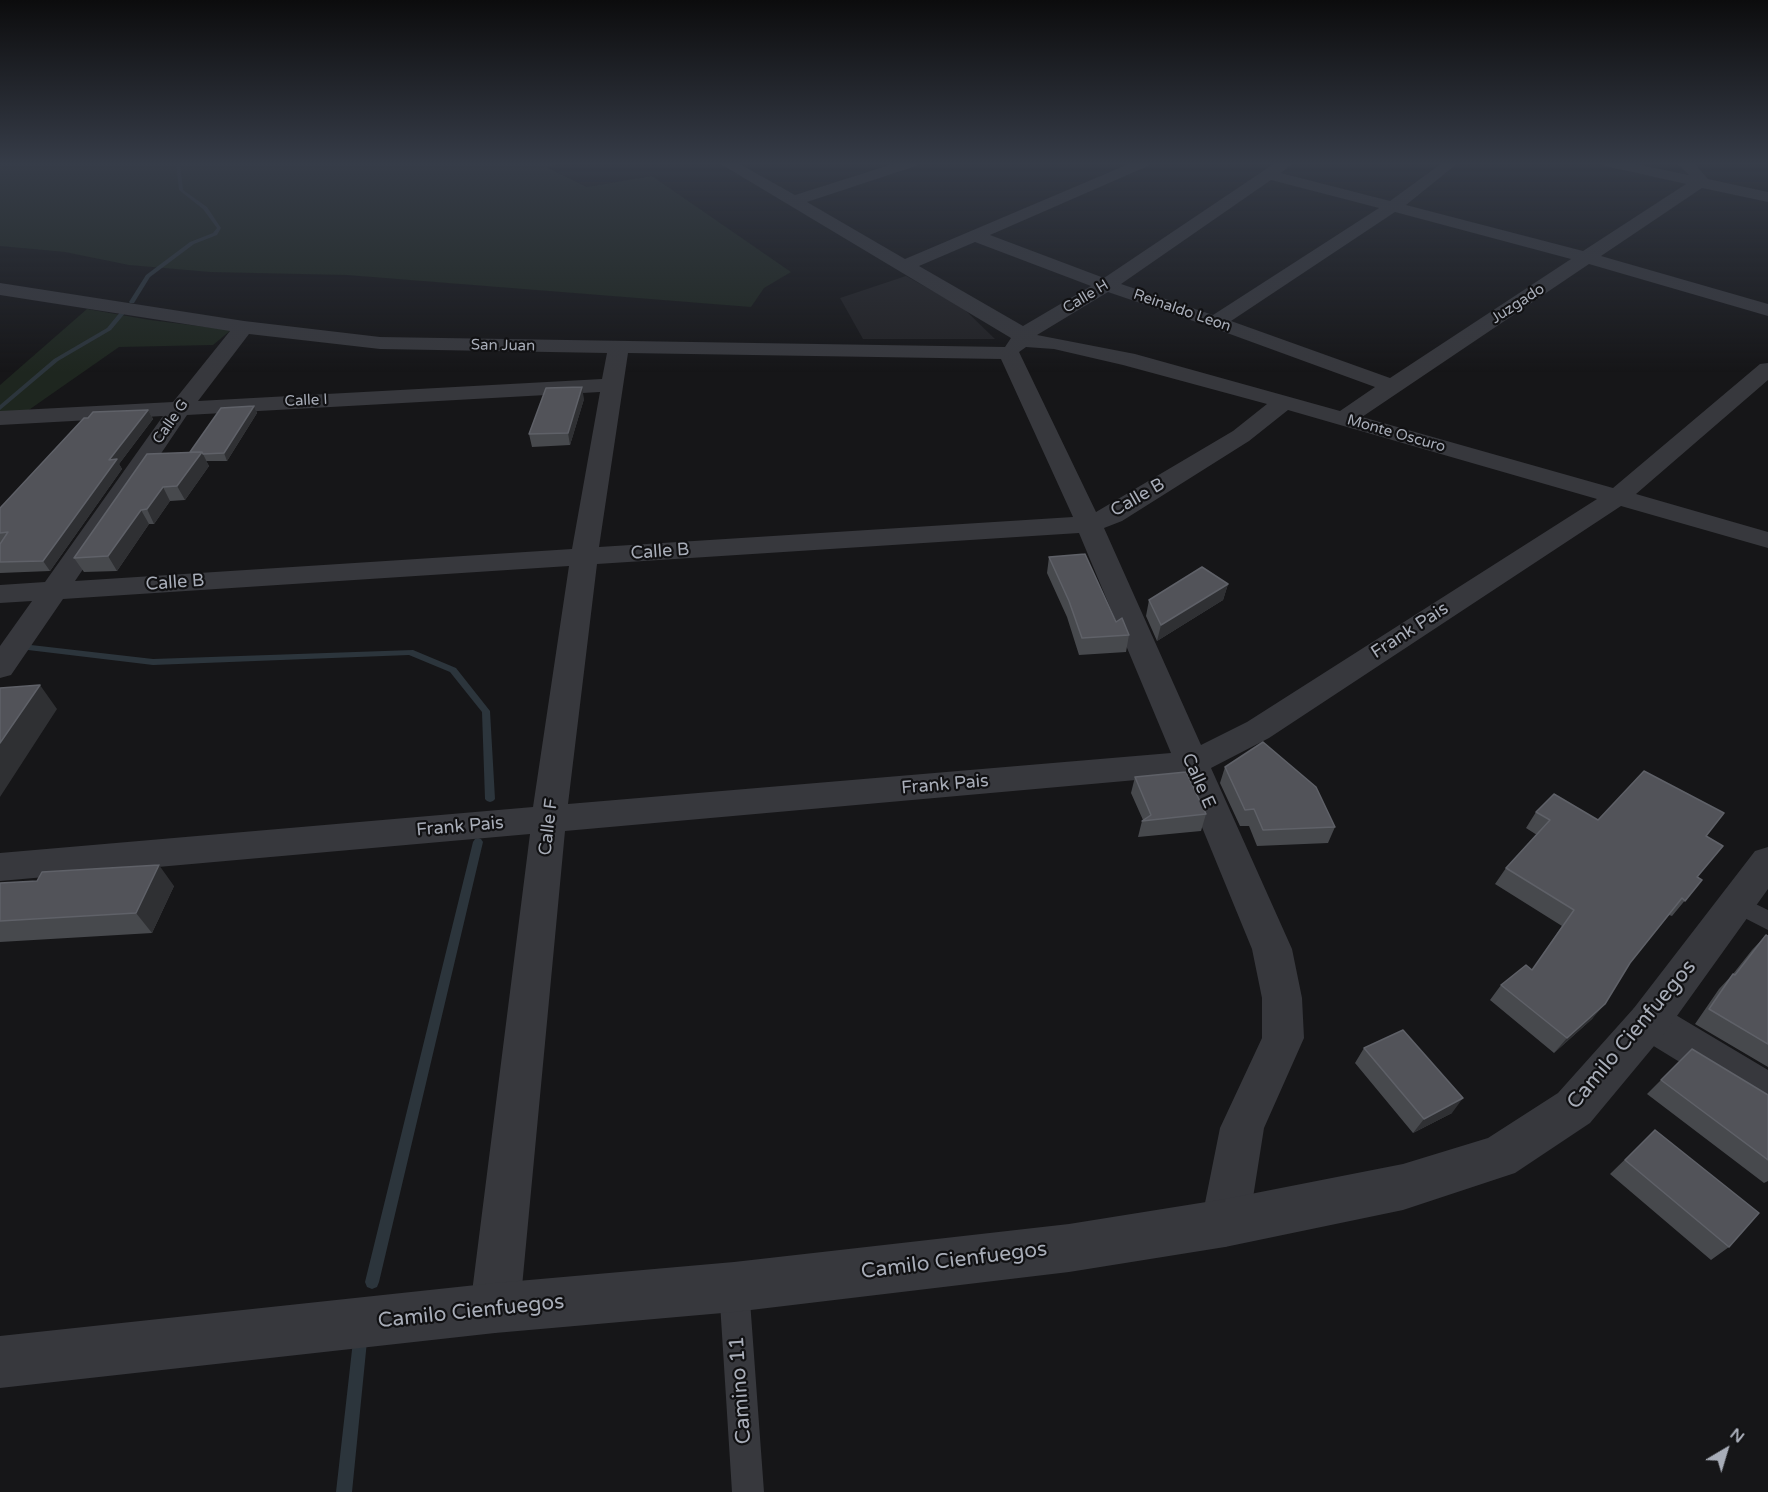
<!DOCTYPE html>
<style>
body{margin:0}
#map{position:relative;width:1768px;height:1492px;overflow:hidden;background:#161618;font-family:"Varela Round",sans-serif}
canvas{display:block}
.north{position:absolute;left:1696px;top:1420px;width:60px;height:60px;-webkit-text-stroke:4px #111113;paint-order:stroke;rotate:38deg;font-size:16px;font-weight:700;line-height:24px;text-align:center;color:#a8adb8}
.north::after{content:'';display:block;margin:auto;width:21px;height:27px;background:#a8adb8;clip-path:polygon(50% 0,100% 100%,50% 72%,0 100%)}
</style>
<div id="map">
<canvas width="1768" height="1492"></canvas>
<div class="north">N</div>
</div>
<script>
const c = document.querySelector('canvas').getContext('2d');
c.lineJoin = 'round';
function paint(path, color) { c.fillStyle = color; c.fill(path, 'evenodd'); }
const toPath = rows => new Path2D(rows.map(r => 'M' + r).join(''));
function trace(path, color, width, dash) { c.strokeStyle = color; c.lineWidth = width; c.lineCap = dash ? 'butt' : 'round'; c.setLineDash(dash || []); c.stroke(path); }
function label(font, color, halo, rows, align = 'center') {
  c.font = font + ' "Varela Round",sans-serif'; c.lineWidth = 4.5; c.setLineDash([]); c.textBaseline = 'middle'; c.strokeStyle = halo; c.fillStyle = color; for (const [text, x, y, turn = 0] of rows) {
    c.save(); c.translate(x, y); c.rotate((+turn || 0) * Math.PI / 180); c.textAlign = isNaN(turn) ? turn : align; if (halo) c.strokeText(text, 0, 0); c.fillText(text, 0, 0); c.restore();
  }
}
paint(toPath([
 [906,276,962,307,995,339,863,339,840,298]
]), '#222225');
paint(toPath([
 [0,163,559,163,546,167,587,187,652,176,791,272,764,288,751,307,347,275,210,272,129,265,65,252,0,246],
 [87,309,150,320,231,330,213,345,119,347,23,414,0,415,0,385]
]), '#1e261f');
paint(toPath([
 [176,163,180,163,183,190,207,207,221,228,217,235,194,244,150,277,134,303,130,303,129,302,146,275,190,242,213,233,217,228,203,209,179,190,176,163],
 [121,311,126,312,111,330,58,361,0,410,0,405,54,359,107,328,121,311],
 [31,645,153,659,413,650,456,668,490,711,495,799,493,801,490,802,487,801,485,799,482,712,450,672,409,655,153,665,28,650,27,648,31,645],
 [478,838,481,839,483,842,379,1282,377,1287,372,1289,367,1287,365,1282,473,842,475,839,478,838],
 [360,1334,365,1336,367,1341,352,1492,336,1492,353,1341,355,1336,360,1334]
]), '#2c353c');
paint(toPath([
 [1737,895,1768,910,1768,930,1729,910,1726,904,1729,898,1737,895],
 [734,1272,744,1277,749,1287,764,1492,732,1492,719,1287,724,1277,734,1272]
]), '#37383d');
paint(toPath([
 [719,163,738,163,795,195,896,163,918,163,916,166,807,202,905,259,1131,163,1150,163,1148,166,990,235,1104,278,1275,163,1293,163,1281,173,1390,201,1442,163,1458,163,1406,205,1583,251,1686,184,1605,166,1603,163,1630,163,1689,175,1677,163,1694,163,1708,179,1768,192,1768,202,1702,188,1601,256,1768,304,1768,316,1589,264,1362,417,1613,488,1760,364,1768,363,1768,380,1636,494,1768,532,1768,548,1621,506,1269,738,1211,768,1292,949,1302,998,1304,1038,1264,1128,1249,1223,1242,1240,1225,1247,1208,1240,1201,1223,1220,1128,1262,1038,1262,998,1252,949,1181,776,565,831,520,1308,513,1326,495,1333,477,1326,470,1308,530,834,0,881,0,853,533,807,569,566,63,599,11,675,0,678,0,646,32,601,0,603,0,585,45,582,163,416,0,425,0,411,173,402,230,331,0,295,0,283,244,321,380,337,1005,347,1011,338,719,163],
 [1271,180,1379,208,1213,315,1121,284,1271,180],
 [1395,212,1571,259,1390,378,1231,321,1395,212],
 [975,242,1091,286,1023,326,919,266,975,242],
 [1108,292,1208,326,1375,387,1340,411,1135,354,1037,335,1108,292],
 [249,334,380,349,607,353,602,379,198,401,249,334],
 [1026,347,1054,349,1123,365,1267,404,1233,431,1096,512,1019,352,1026,347],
 [628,353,1001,359,1073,517,599,547,628,353],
 [600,392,572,549,75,581,187,415,600,392],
 [1288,410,1597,499,1247,722,1201,745,1104,528,1122,521,1249,441,1288,410],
 [1079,533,1171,753,568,804,597,564,1079,533],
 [1649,1003,1664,1008,1768,1070,1768,1113,1753,1107,1634,1034,1628,1021,1634,1008,1649,1003]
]), '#37383d');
paint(toPath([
 [1768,847,1768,889,1664,1034,1590,1123,1515,1173,1403,1210,1225,1247,1069,1272,734,1312,495,1333,0,1388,0,1336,495,1283,734,1262,1069,1224,1225,1199,1403,1164,1488,1138,1558,1093,1634,1008,1755,851,1768,847]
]), '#37383d');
paint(toPath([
 [584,399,570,445,532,447,529,434],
 [254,406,257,413,227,461,206,461,209,466,185,500,170,501,154,524,149,524,117,571,84,572,74,558,190,452],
 [148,410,153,419,119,464,122,469,50,571,0,573,0,508],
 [1049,557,1129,635,1126,652,1079,655,1067,617,1047,573],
 [1228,584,1223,600,1157,641,1146,616,1149,600],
 [1225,767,1335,827,1328,843,1257,846,1249,826,1240,826,1220,783],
 [1135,777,1206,814,1201,831,1138,837,1142,821,1143,820,1131,793],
 [1536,812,1598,820,1706,836,1697,877,1702,880,1672,916,1669,915,1630,963,1592,1019,1554,1053,1490,1000,1501,985,1532,970,1562,926,1495,884,1506,868,1537,835,1526,828],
 [0,883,174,886,152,933,0,942],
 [1766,935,1768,936,1768,1067,1695,1024,1719,989,1733,974,1752,950],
 [1364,1048,1452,1113,1413,1133,1355,1063],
 [1692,1049,1768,1095,1768,1181,1764,1183,1647,1094],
 [1655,1130,1729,1247,1711,1260,1610,1174]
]), '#47494d');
paint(toPath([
 [582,387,584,399,570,445,568,433],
 [254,406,257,413,227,461,224,453],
 [148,410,153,419,119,464,122,469,50,571,43,561,109,460],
 [202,452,209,466,185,500,177,486],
 [163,487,170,501,154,524,147,509],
 [141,510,149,524,117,571,108,556],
 [1228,584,1223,600,1157,641,1161,625],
 [40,685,57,709,0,797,0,743],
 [159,865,174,886,152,933,136,913],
 [1605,1004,1592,1019,1554,1053,1567,1038],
 [1463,1098,1452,1113,1413,1133,1424,1119]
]), '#2f3033');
const building = toPath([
 [582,387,568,433,529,434,546,388,582,387],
 [254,406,224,453,203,454,202,452,190,452,221,408,254,406],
 [148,410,109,460,117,459,43,561,0,562,0,544,8,532,0,533,0,508,84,418,88,418,93,412,148,410],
 [202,452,177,486,163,487,147,509,141,510,108,556,74,558,147,454,202,452],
 [1085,554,1116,622,1122,618,1129,635,1082,638,1069,601,1049,557,1085,554],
 [1202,567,1228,584,1161,625,1149,600,1202,567],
 [40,685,0,743,0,688,40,685],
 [1263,742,1316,787,1335,827,1263,830,1254,809,1245,810,1225,767,1263,742],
 [1644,771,1724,813,1706,836,1723,846,1697,877,1702,880,1685,901,1682,898,1630,963,1605,1004,1567,1038,1501,985,1526,965,1532,970,1574,910,1506,868,1550,820,1536,812,1554,794,1598,820,1644,771],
 [1186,772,1206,814,1142,821,1151,815,1135,777,1186,772],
 [159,865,136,913,0,921,0,883,37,881,42,872,159,865],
 [1766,935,1768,936,1768,1044,1709,1009,1733,974,1735,975,1766,935],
 [1403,1030,1463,1098,1424,1119,1364,1048,1403,1030],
 [1692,1049,1768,1095,1768,1160,1661,1080,1692,1049],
 [1655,1130,1759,1213,1729,1247,1625,1160,1655,1130]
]);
paint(building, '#525359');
trace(building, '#5f6168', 1.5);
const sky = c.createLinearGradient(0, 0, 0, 372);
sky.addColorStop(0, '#0c0c0d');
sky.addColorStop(0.44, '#363c48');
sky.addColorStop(1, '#363c4800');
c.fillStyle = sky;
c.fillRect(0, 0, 1768, 372);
label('15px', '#a8adb8', '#111113', [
 ["Calle H",1086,297,-31],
 ["Juzgado",1518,304,-33],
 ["Reinaldo Leon",1182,311,19],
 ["San Juan",503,346,1],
 ["Calle I",306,401,-3],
 ["Calle G",171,422,-55],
 ["Monte Oscuro",1396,434,16]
]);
label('18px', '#a8adb8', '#111113', [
 ["Calle B",1138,498,-30],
 ["Calle B",660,552,-4],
 ["Calle B",175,583,-4],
 ["Frank Pais",1410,631,-33],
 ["Calle E",1198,781,66],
 ["Frank Pais",945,785,-5],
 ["Frank Pais",460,827,-5],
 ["Calle F",549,827,-83]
]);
label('21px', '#a8adb8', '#111113', [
 ["Camilo Cienfuegos",1632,1035,-50],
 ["Camilo Cienfuegos",954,1261,-7],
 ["Camilo Cienfuegos",471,1312,-6],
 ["Camino 11",741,1390,-94]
]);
</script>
